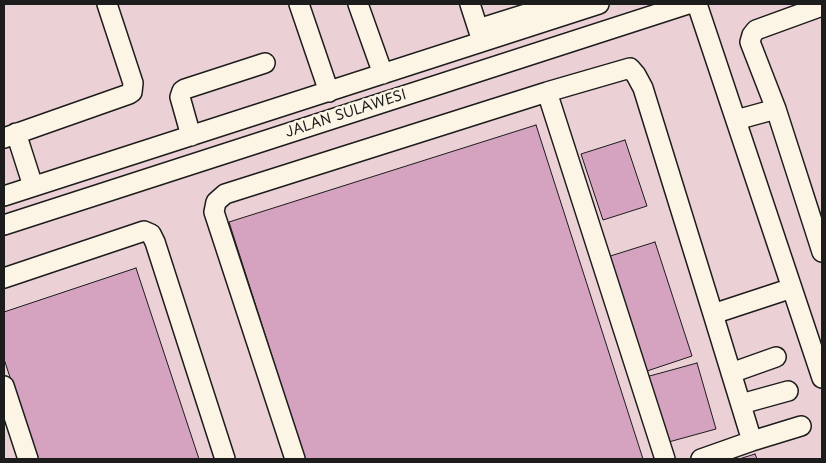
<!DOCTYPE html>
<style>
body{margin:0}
#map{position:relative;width:826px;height:463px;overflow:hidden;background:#f4e5de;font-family:"Playpen Sans",sans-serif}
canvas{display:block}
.frame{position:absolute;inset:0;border:5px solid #1c1c1c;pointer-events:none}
</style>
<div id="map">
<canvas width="826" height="463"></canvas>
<div class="frame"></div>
</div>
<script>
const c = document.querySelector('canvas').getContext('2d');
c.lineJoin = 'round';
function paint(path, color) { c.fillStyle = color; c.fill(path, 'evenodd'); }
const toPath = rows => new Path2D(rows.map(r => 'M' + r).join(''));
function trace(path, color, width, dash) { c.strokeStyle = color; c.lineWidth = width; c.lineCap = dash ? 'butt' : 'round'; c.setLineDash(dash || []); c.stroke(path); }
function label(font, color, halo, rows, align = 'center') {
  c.font = font + ' "Playpen Sans",sans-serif'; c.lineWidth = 5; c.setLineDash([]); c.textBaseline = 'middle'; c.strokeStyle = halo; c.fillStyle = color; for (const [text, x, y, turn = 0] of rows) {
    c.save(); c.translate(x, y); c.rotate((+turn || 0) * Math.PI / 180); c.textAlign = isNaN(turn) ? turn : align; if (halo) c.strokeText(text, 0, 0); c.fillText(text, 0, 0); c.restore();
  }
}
paint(toPath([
 [4,4,822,4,822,459,4,459]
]), '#ebd1d5');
const building = toPath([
 [536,125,643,459,305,459,229,222,536,125],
 [625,140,647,206,603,220,581,154,625,140],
 [655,242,692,356,641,373,604,258,655,242],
 [136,268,199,459,37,459,4,359,4,312,136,268],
 [697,363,716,429,665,443,646,377,697,363],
 [755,454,757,459,739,459,755,454]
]);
paint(building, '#d5a3c0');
trace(building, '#1c1c1c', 1);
const minor = toPath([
 [299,4,329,92],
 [358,4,383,74],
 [470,4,482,41],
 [697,4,822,378],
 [478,29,558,4],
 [547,92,665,459],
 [776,109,750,42,752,35,756,30,822,6],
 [736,120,776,109,822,252],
 [16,133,33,186],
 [191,136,180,97,182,91,185,89,265,63],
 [4,138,129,94,132,92,133,83,107,4],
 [4,196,599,4],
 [4,225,688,4],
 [4,278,144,231,151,234,155,242,225,459],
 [731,373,776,357],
 [4,386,28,459],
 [741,404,788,391],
 [752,441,801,426],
 [295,459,214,212,216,202,225,194,547,92,630,68,636,75,643,88,713,314,792,288],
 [701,459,752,441,713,314]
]);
trace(minor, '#1c1c1c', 22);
trace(minor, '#fcf5e5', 19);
label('14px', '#1c1c1c', '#fcf5e5', [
 ["JALAN SULAWESI",346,114,-18]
]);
</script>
